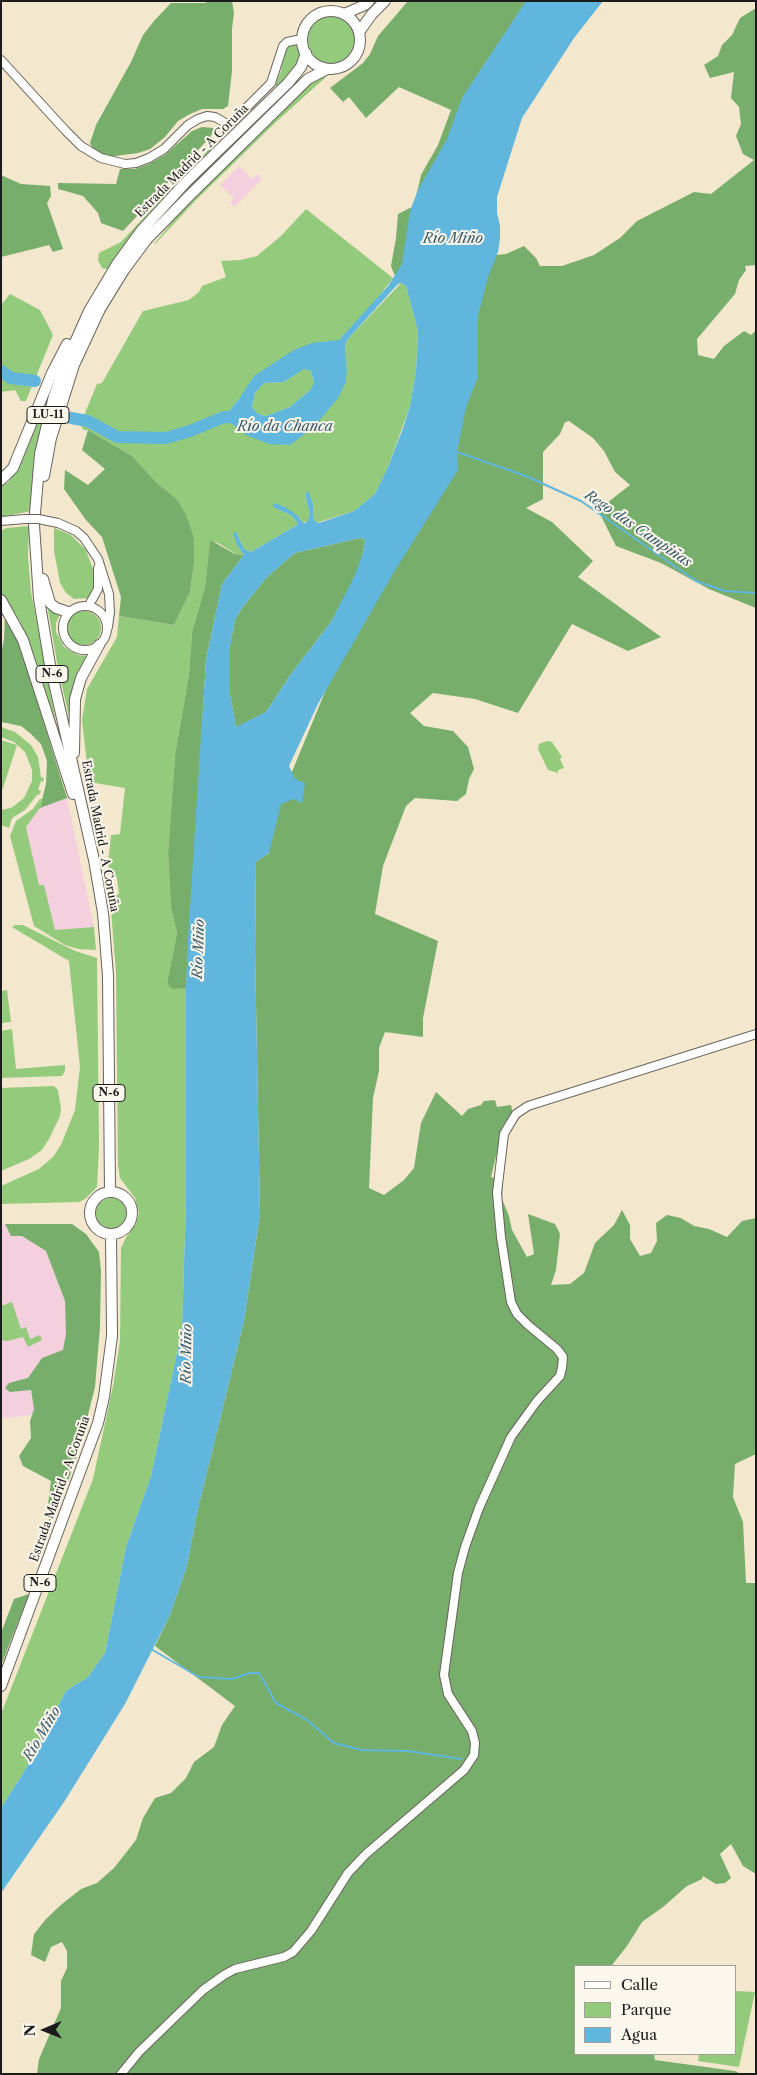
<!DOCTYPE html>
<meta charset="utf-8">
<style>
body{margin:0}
#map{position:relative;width:757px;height:2075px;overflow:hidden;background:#f3e7ce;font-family:"Libre Caslon Text",serif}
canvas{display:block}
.frame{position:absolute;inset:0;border:2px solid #1c1c1c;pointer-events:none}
.legend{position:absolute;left:574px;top:1965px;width:162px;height:90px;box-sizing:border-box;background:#fbf7ec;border:1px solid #a29f99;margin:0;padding:6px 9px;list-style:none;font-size:15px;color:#1c1c1c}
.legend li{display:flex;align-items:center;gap:10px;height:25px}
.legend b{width:25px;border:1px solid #a29f99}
.north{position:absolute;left:20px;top:2005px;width:50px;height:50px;-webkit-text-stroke:4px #fbf7ec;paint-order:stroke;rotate:269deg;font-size:14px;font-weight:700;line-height:20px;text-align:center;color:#1c1c1c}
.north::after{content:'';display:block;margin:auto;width:18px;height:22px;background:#1c1c1c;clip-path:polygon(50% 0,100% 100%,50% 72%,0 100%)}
</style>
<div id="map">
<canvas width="757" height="2075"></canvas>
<div class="frame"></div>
<ul class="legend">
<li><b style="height:6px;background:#fff"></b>Calle</li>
<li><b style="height:14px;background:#94ca7c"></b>Parque</li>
<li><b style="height:14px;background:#60b6dd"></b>Agua</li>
</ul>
<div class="north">N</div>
</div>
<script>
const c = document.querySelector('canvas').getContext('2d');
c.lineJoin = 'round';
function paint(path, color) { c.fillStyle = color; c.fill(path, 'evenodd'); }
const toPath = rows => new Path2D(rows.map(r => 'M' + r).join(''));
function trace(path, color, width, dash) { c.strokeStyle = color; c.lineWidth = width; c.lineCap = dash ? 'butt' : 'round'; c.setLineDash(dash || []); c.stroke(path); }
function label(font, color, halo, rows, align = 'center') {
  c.font = font + ' "Libre Caslon Text",serif'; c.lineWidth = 4; c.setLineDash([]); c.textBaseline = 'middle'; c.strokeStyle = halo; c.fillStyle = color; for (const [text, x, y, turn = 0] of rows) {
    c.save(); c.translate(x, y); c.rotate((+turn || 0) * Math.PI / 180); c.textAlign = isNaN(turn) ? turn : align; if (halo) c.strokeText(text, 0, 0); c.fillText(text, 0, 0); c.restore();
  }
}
paint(toPath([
 [239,166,252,179,257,174,262,179,235,207,230,203,234,198,220,185],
 [67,798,94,927,54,932,39,886,26,827,40,808],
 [5,1224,11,1236,22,1236,46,1251,65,1301,66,1334,64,1350,42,1358,28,1378,34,1409,32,1415,1,1419,1,1225]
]), '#f4cfdd');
paint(toPath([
 '308 40a24 24 0 1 1 48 0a24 24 0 1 1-48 0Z',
 [295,45,298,47,300,59,296,68,278,87,275,85,281,71,284,55,288,47],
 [327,76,276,122,196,200,155,244,154,244,178,215,302,92,313,82],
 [216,142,219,144,130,239,107,269,102,268,98,260,99,253,121,242,176,183],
 [306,209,393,278,370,308,339,340,334,342,326,341,239,399,224,417,269,444,347,370,345,346,347,340,401,283,406,286,418,331,416,372,410,406,388,467,375,494,354,511,316,523,314,521,313,504,308,492,305,494,310,514,308,522,302,522,298,516,274,507,291,515,297,522,297,525,251,552,244,549,236,532,237,545,244,555,236,554,218,543,210,541,205,586,192,632,189,674,175,755,168,854,171,908,177,933,167,983,177,988,186,988,186,1201,182,1329,151,1476,126,1547,105,1653,88,1677,66,1691,25,1770,1,1808,1,1714,93,1479,113,1386,120,1341,121,1246,122,1247,125,1239,136,1224,139,1213,135,1198,120,1178,118,1165,116,972,110,897,119,894,117,878,110,870,108,865,111,835,120,834,125,788,89,782,82,720,87,689,117,637,119,616,174,625,190,592,194,563,194,538,176,498,158,484,132,456,88,430,84,430,80,425,97,384,102,383,143,311,189,300,199,292,202,286,226,277,221,261,240,260,257,256,281,236],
 [10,294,40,310,53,335,26,401,21,401,15,390,1,392,1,305],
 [304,369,311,371,314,383,310,390,290,407,266,416,258,414,252,407,255,393,264,383,284,382],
 [51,387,31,511,1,517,1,486,8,483,17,469],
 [29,526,28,557,31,592,57,727,20,621,1,594,1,531,6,528],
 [54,528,71,535,86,550,96,578,97,585,89,598,74,599,66,593,60,583,54,551],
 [47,604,60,614,56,623,56,632,64,647,78,655,89,656,72,721,70,721,58,668],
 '67 628a17 17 0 1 1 34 0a17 17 0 1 1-34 0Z',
 [1,727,15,732,31,745,38,757,41,777,44,778,43,782,41,781,38,790,41,791,39,795,37,795,25,810,12,818,9,828,1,825,1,810,11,808,24,798,32,781,32,770,25,752,14,742,1,737],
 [1,740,17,745,1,794],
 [547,741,552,742,562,757,560,759,564,768,558,770,558,773,548,770,538,749,539,744],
 [40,799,42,799,40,808,26,827,39,885,44,885,55,930,94,927,96,950,78,949,65,945,34,926,10,836,16,821,33,809],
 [15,925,23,925,75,951,97,958,99,1147,97,1187,85,1199,79,1202,1,1204,1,1186,39,1169,53,1157,61,1145,75,1110,80,1067,69,961,12,927],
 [7,990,11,1022,1,1023,1,991],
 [12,1029,16,1069,65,1065,65,1071,62,1076,1,1078,1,1031],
 [54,1086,58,1090,61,1109,60,1116,49,1139,42,1150,29,1159,1,1171,1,1088],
 '96 1213a15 15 0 1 1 30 0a15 15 0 1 1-30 0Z',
 [12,1302,21,1329,26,1327,30,1339,40,1335,42,1340,28,1347,23,1337,7,1341,1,1340,1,1306],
 [736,1991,755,1992,739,2067,698,2061,699,2054,736,2054]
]), '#94ca7c');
paint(toPath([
 [206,1,232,1,234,13,232,29,232,71,228,106,223,109,202,109,190,114,178,121,165,137,150,149,138,153,108,157,93,149,90,143,96,125,131,62,143,35,154,21,171,3,206,3],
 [408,1,527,1,478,74,400,279,394,274,391,266,396,238,398,214,414,206,421,175,438,145,451,110,399,87,366,118,349,97,343,102,330,88,363,63,370,54,378,36],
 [756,8,756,265,745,266,746,270,739,280,735,294,697,339,698,355,714,359,724,346,744,331,751,335,756,330,756,608,709,589,661,563,616,546,598,510,630,485,615,472,604,451,593,438,569,421,565,422,560,434,543,452,543,499,526,508,552,522,593,561,578,577,661,637,628,651,572,624,518,713,475,699,433,693,410,713,424,726,453,731,468,747,474,769,469,779,466,794,457,801,415,798,406,806,383,866,375,914,438,941,423,1018,423,1037,385,1032,379,1048,379,1071,373,1098,369,1188,384,1195,404,1180,414,1168,421,1123,436,1092,462,1116,468,1109,481,1105,484,1101,495,1100,497,1107,511,1105,515,1124,504,1124,491,1177,503,1180,502,1199,509,1216,512,1230,527,1257,534,1254,528,1214,555,1224,560,1234,556,1270,551,1285,570,1284,584,1273,595,1243,614,1225,622,1210,630,1225,630,1239,640,1256,651,1253,657,1241,656,1223,667,1215,681,1218,694,1226,709,1229,727,1237,742,1221,756,1218,756,1454,735,1464,733,1497,743,1522,746,1583,756,1583,756,1874,743,1866,731,1844,720,1854,731,1878,725,1883,716,1884,703,1876,702,1879,687,1886,663,1907,642,1922,627,1946,612,1965,616,1966,576,1966,576,2054,654,2054,655,2060,735,2071,741,2074,37,2074,39,2059,61,2008,61,1981,67,1968,67,1951,62,1942,51,1947,45,1962,31,1955,34,1934,46,1919,62,1904,81,1889,97,1883,114,1868,136,1840,143,1818,155,1798,171,1793,186,1778,194,1762,214,1747,222,1725,235,1706,155,1646,170,1615,187,1566,197,1513,244,1321,260,1214,255,950,256,862,269,853,270,825,327,687,488,256,506,254,524,246,536,258,540,266,562,266,594,255,620,238,637,221,694,192,711,194,754,160,743,154,736,136,741,124,739,107,731,98,734,72,710,78,704,65,718,56,722,45,732,35,740,18],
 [202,127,214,128,211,136,123,231,101,223,98,213,83,196,58,189,58,183,116,184,120,169,135,169,149,164,166,154,192,131],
 [1,175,21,184,50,186,51,196,47,203,63,249,53,252,49,245,1,257],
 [88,430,132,456,158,484,176,498,186,515,194,538,194,563,190,592,174,625,119,616,121,597,102,537,86,520,64,489,65,470,88,485,105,469,82,450],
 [360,538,365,539,363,553,356,575,331,622,291,674,266,712,236,728,230,694,230,646,235,620,242,608,267,577,295,553],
 [210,540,235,554,244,555,222,584,206,660,186,988,172,989,167,983,177,933,171,908,168,854,175,755,189,674,192,632,205,586],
 [5,614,21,649,67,798,40,808,46,784,47,761,41,744,30,733,21,726,1,722,1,655,4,639],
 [5,1224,72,1224,86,1234,99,1252,101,1271,100,1327,95,1387,80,1447,55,1517,49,1522,48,1505,51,1481,23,1466,19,1456,31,1438,30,1421,34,1409,31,1390,10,1392,5,1388,9,1383,28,1378,42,1358,63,1350,66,1334,65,1301,46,1251,22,1236,11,1236],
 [29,1594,9,1645,1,1666,1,1633,14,1599]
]), '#77ae6c');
paint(toPath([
 [526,1,603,1,574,38,522,118,497,197,497,213,500,226,500,239,498,252,488,277,478,316,478,377,466,407,457,452,458,470,394,572,318,704,289,766,295,779,305,783,302,803,294,799,281,804,269,853,256,862,255,950,260,1214,244,1321,197,1513,187,1566,170,1615,125,1704,64,1802,1,1893,1,1808,25,1770,66,1691,88,1677,105,1653,126,1547,151,1476,182,1329,186,1201,186,988,188,938,206,660,222,584,244,555,237,545,233,533,236,532,244,549,251,552,297,525,297,522,291,515,273,507,274,503,285,507,298,516,302,522,305,523,308,521,310,514,305,494,308,491,313,504,314,521,319,523,354,511,375,494,388,467,403,428,410,406,416,372,418,331,406,286,401,283,398,284,347,340,345,346,347,370,345,384,338,398,314,427,290,445,269,444,246,435,224,417,239,399,254,376,294,350,312,343,339,340,388,286,402,264,410,211,418,190,447,139,462,98],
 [304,369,311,371,314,383,310,390,290,407,266,416,258,414,252,407,255,393,264,383,284,382],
 [360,538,365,539,363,553,355,575,331,622,291,674,266,712,236,727,230,694,230,646,235,620,242,608,267,577,295,553]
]), '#60b6dd');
trace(toPath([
 [454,451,526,476,581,501,696,581,725,591,756,593],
 [151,1649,199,1677,232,1679,250,1673,259,1673,276,1703,307,1720,334,1743,361,1750,408,1751,461,1759]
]), '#60b6dd', 2);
trace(toPath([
 [1,371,11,378,35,381],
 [71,418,88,421,117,437,166,438,190,431,224,417,240,418]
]), '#60b6dd', 12);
const secondary = toPath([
 [1,60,65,130,81,146,101,158,125,164,136,163,149,158,164,149,188,125,198,119,207,116,215,117,229,125,271,83,283,46,287,42,302,39],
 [1,521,25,519],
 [58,523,76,531,84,538,98,559,109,594,110,612,108,627],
 [89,605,98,589,98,568],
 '63 628a22 22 0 1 1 44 0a22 22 0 1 1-44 0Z',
 [121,2074,139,2052,203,1990,224,1975,235,1969,284,1957,293,1952,311,1931,348,1873,366,1854,464,1770,474,1755,475,1743,472,1731,448,1694,444,1675,458,1573,465,1547,479,1508,511,1437,537,1401,560,1376,562,1368,563,1357,557,1349,528,1325,517,1314,511,1302,501,1237,497,1193,504,1134,511,1122,516,1114,528,1106,756,1034]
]);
const highway = toPath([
 '302 40a29 29 0 1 1 58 0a29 29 0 1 1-58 0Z',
 [344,14,365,5,369,1],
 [359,32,372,14,385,1],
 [44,476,51,438,74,365,100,309,124,270,147,239,188,197,308,79,327,69],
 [1,480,13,468,52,373,67,344],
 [43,579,50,603,56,608,68,612],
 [1,600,23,640,73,794],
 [74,753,75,699,81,678,99,645],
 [110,1192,108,976,103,913,94,860,50,665,39,599,34,525,40,454,54,396,69,356,89,311,117,264,141,231,186,182,288,83,301,67,306,53],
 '90 1213a21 21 0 1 1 42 0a21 21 0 1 1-42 0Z',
 [1,1686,98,1423,104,1397,112,1336,111,1234]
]);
trace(secondary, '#67635a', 10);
trace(highway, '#67635a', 12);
trace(secondary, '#fff', 8);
trace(highway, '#fff', 10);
const secondaryBridge = toPath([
 [25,519,38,519,58,523]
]);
trace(secondaryBridge, '#67635a', 10, []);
trace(secondaryBridge, '#fff', 8);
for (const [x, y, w] of [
 [48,415,42],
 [52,674,32],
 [109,1093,32],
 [40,1583,32]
]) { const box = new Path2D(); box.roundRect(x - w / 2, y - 8.5, w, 17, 4); c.fillStyle = '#fbf7ec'; c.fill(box); trace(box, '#1c1c1c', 1); }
label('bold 11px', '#1c1c1c', null, [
 ["LU-11",48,415],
 ["N-6",52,674],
 ["N-6",109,1093],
 ["N-6",40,1583]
]);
label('12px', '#1c1c1c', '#fbf7ec', [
 ["Estrada Madrid - A Coruña",192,161,-45],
 ["Estrada Madrid - A Coruña",100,836,79],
 ["Estrada Madrid - A Coruña",60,1489,-70]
]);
label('italic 14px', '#375a69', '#fbf7ec', [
 ["Río Miño",453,239],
 ["Río da Chanca",285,427],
 ["Rego das Campiñas",638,529,34],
 ["Río Miño",199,949,-88],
 ["Río Miño",187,1354,-89],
 ["Río Miño",42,1734,-60]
]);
</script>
